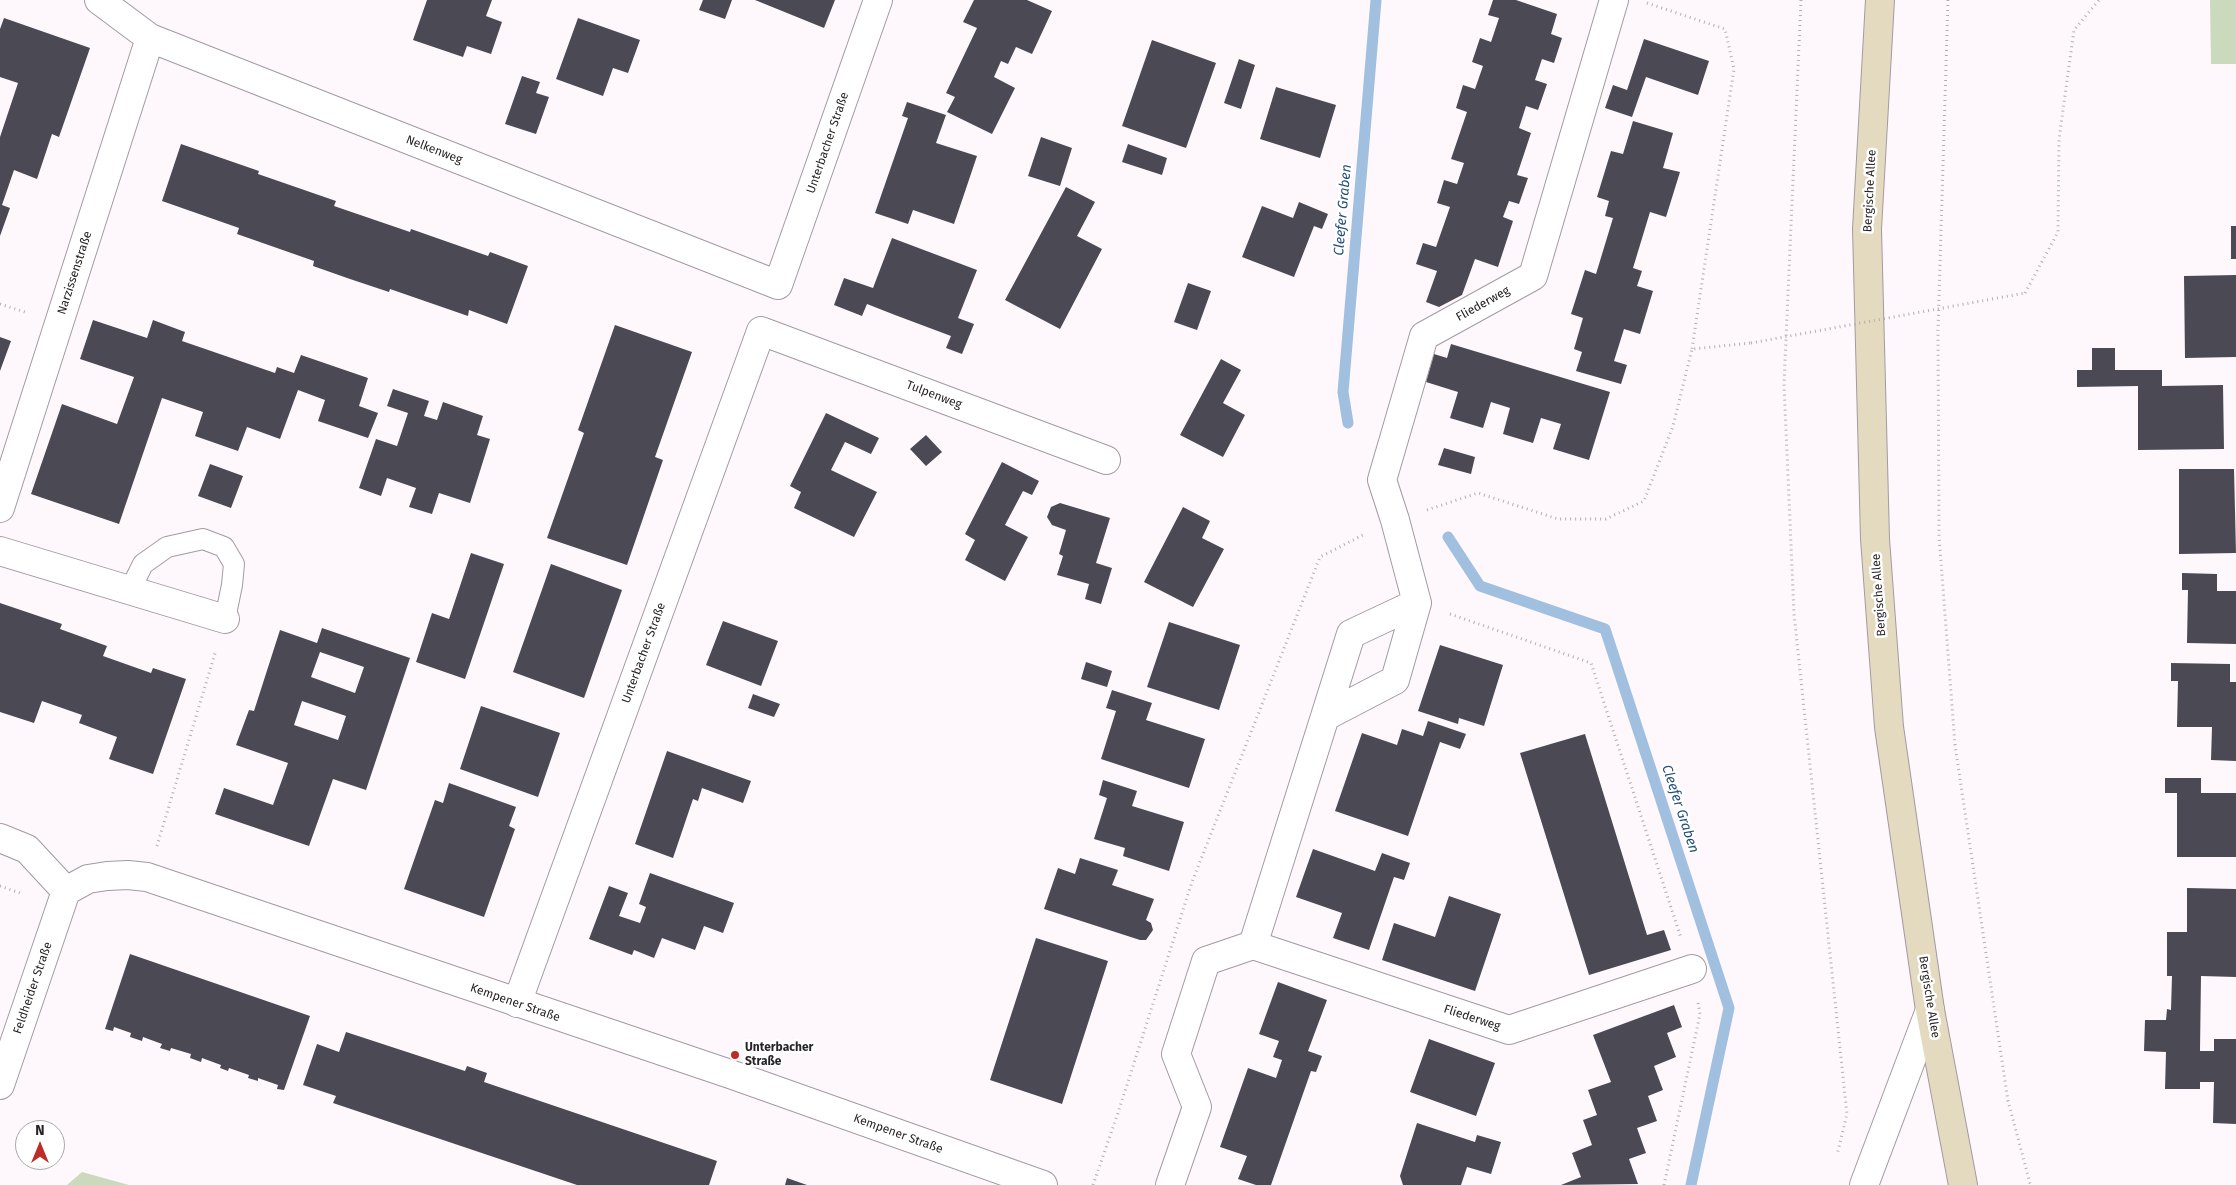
<!DOCTYPE html>
<meta charset="utf-8">
<style>
body{margin:0}
#map{position:relative;width:2236px;height:1185px;overflow:hidden;background:#fef8fd;font-family:"Fira Sans",sans-serif}
canvas{display:block}
.north{position:absolute;left:15px;top:1120px;width:50px;height:50px;box-sizing:border-box;background:#fff;border:1px solid #a9a7a8;border-radius:50%;rotate:0deg;font-size:14px;font-weight:700;line-height:20px;text-align:center;color:#272326}
.north::after{content:'';display:block;margin:auto;width:18px;height:22px;background:#bc2d29;clip-path:polygon(50% 0,100% 100%,50% 72%,0 100%)}
</style>
<div id="map">
<canvas width="2236" height="1185"></canvas>
<div class="north">N</div>
</div>
<script>
const c = document.querySelector('canvas').getContext('2d');
c.lineJoin = 'round';
function paint(path, color) { c.fillStyle = color; c.fill(path, 'evenodd'); }
const toPath = rows => new Path2D(rows.map(r => 'M' + r).join(''));
function trace(path, color, width, dash) { c.strokeStyle = color; c.lineWidth = width; c.lineCap = dash ? 'butt' : 'round'; c.setLineDash(dash || []); c.stroke(path); }
function label(font, color, halo, rows, align = 'center') {
  c.font = font + ' "Fira Sans",sans-serif'; c.lineWidth = 5; c.setLineDash([]); c.textBaseline = 'middle'; c.strokeStyle = halo; c.fillStyle = color; for (const [text, x, y, turn = 0] of rows) {
    c.save(); c.translate(x, y); c.rotate((+turn || 0) * Math.PI / 180); c.textAlign = isNaN(turn) ? turn : align; if (halo) c.strokeText(text, 0, 0); c.fillText(text, 0, 0); c.restore();
  }
}
paint(toPath([
 [2210,0,2236,0,2236,64,2211,64],
 [82,1172,129,1185,67,1185]
]), '#cbdabc');
trace(toPath([
 [1348,423,1343,392,1376,0],
 [1448,537,1480,586,1605,629,1729,1008,1691,1185]
]), '#a1c0e0', 11);
paint(toPath([
 [427,0,492,0,486,16,502,22,491,54,467,46,463,57,413,40],
 [703,0,732,0,725,19,699,10],
 [755,0,835,0,824,28],
 [974,0,1027,0,1052,11,1032,54,1016,47,1008,64,1001,61,994,77,1015,88,992,134,947,112,955,97,946,93,977,28,963,22],
 [1493,0,1516,0,1557,14,1551,34,1562,38,1554,63,1542,59,1535,80,1547,84,1538,110,1526,106,1519,128,1531,133,1517,175,1528,178,1519,204,1509,201,1503,217,1513,221,1498,267,1475,259,1462,295,1439,307,1426,302,1437,271,1416,264,1423,243,1436,247,1450,207,1437,203,1444,180,1457,184,1464,163,1451,159,1467,112,1456,108,1463,85,1475,89,1483,66,1472,62,1480,38,1491,42,1499,18,1488,15],
 [4,18,90,48,59,137,52,134,37,179,14,170,2,205,10,208,0,236,0,137,18,83,0,77,0,29],
 [578,18,640,40,628,73,613,68,603,96,556,79],
 [1644,39,1709,61,1698,95,1646,77,1632,117,1605,108,1613,85,1627,90],
 [1152,40,1216,63,1186,148,1122,126],
 [1239,59,1255,65,1241,109,1224,103],
 [522,76,540,82,536,93,549,97,536,134,505,124],
 [1276,87,1336,105,1320,158,1260,139],
 [907,102,946,115,936,143,977,156,954,224,913,210,908,224,875,213,908,118,902,116],
 [1633,121,1673,133,1663,168,1680,172,1666,217,1650,212,1633,268,1642,271,1637,286,1653,291,1640,334,1624,329,1614,361,1627,365,1621,384,1576,371,1582,352,1574,349,1583,318,1571,314,1585,270,1596,274,1613,218,1605,216,1609,201,1597,197,1611,151,1623,154],
 [1041,137,1072,148,1060,186,1028,176],
 [181,144,259,171,258,174,336,201,334,206,410,232,411,229,488,256,490,252,528,266,507,324,469,310,468,316,390,289,389,292,350,279,313,266,314,261,237,234,239,228,162,201],
 [1128,144,1167,158,1162,175,1122,162],
 [1066,187,1095,202,1077,236,1102,249,1060,329,1005,300],
 [1299,202,1328,214,1322,229,1314,226,1294,277,1242,257,1262,206,1293,218],
 [2231,226,2236,226,2236,259,2231,259],
 [892,238,977,270,958,318,974,324,962,354,946,348,951,336,895,315,867,304,862,316,834,305,844,278,873,288],
 [2236,275,2236,357,2185,358,2184,276],
 [1188,283,1211,291,1197,330,1174,322],
 [93,320,147,338,153,320,185,332,182,341,275,373,277,367,294,373,301,355,368,378,359,406,378,413,368,438,318,421,325,400,298,390,280,439,247,427,238,451,195,436,203,412,162,398,119,524,31,494,62,404,117,424,134,377,80,359],
 [615,325,692,352,655,457,663,460,627,565,547,538,584,433,578,430],
 [0,337,11,341,0,371],
 [1451,344,1610,392,1589,460,1553,449,1561,424,1541,418,1533,443,1503,434,1510,408,1491,402,1483,428,1450,418,1458,392,1426,382,1434,354,1447,358],
 [2092,348,2115,348,2115,370,2162,370,2162,386,2223,385,2224,449,2138,450,2138,386,2077,387,2077,370,2092,370],
 [1221,359,1241,370,1223,403,1245,415,1223,457,1180,435],
 [393,389,429,401,424,416,437,420,443,402,483,416,477,435,490,439,470,503,439,493,432,514,409,507,416,488,387,478,381,496,359,488,376,439,397,446,408,413,387,406],
 [826,413,879,438,871,454,845,442,831,470,877,492,854,537,794,508,801,492,790,486],
 [926,435,942,452,926,466,910,449],
 [1444,448,1475,457,1471,474,1438,465],
 [1002,462,1039,481,1032,495,1023,491,1005,525,1028,537,1005,581,965,560,975,540,965,534],
 [210,464,243,476,231,508,198,496],
 [2179,469,2234,469,2236,553,2179,554],
 [1060,503,1110,518,1096,563,1112,568,1101,604,1085,599,1089,584,1057,575,1063,556,1059,554,1066,530,1052,525,1047,517,1051,507],
 [1183,507,1210,521,1202,538,1224,549,1193,607,1144,582],
 [471,553,504,564,465,679,416,662,432,613,449,619],
 [551,564,622,590,584,698,513,672],
 [2182,573,2217,574,2217,591,2236,591,2236,644,2187,643,2188,590,2182,590],
 [0,603,62,624,60,629,107,646,103,656,151,673,153,668,186,679,153,774,109,759,117,737,79,723,82,715,42,701,34,723,0,712],
 [723,621,778,641,761,686,706,665],
 [1169,622,1240,645,1219,710,1147,687],
 [322,628,410,658,366,790,333,779,309,846,215,814,224,788,273,805,288,763,236,745,249,710,254,711,280,630,317,643],
 [320,652,364,667,355,693,311,677],
 [302,701,346,716,338,740,294,725],
 [1440,645,1503,665,1484,726,1459,718,1458,724,1418,711],
 [1086,662,1112,671,1107,687,1081,679],
 [2171,663,2230,664,2230,682,2236,682,2236,761,2211,760,2212,727,2177,727,2178,681,2171,681],
 [1112,690,1152,703,1146,720,1205,739,1189,788,1101,759,1116,711,1106,708],
 [753,694,780,704,774,717,748,708],
 [481,706,560,733,538,797,460,769],
 [1428,721,1466,734,1460,749,1440,742,1408,836,1335,811,1362,733,1397,745,1402,729,1423,736],
 [1585,734,1647,935,1664,930,1671,950,1589,975,1520,753],
 [667,751,751,781,743,803,702,788,698,801,693,799,673,858,635,844],
 [2165,778,2201,778,2201,793,2236,793,2236,857,2177,857,2177,793,2165,793],
 [1103,780,1137,791,1132,806,1184,822,1169,871,1123,856,1125,848,1094,839,1107,798,1099,795],
 [449,783,516,807,509,826,515,829,484,917,404,889,435,800,443,803],
 [1313,849,1375,871,1382,853,1410,863,1404,880,1394,877,1369,950,1333,938,1342,913,1296,897],
 [1080,858,1118,870,1112,885,1154,899,1146,920,1151,923,1153,930,1146,940,1140,940,1044,909,1058,868,1075,874],
 [650,873,734,903,723,933,704,926,695,950,662,938,654,958,634,950,632,955,589,939,609,886,628,893,619,916,640,923,646,907,639,904],
 [2187,888,2236,889,2236,977,2201,976,2200,1051,2214,1051,2214,1039,2236,1039,2236,1124,2213,1123,2214,1082,2200,1082,2200,1089,2165,1089,2166,1052,2144,1051,2145,1020,2166,1020,2167,1009,2171,1010,2172,976,2167,976,2167,932,2187,932],
 [1449,896,1501,914,1475,991,1382,960,1394,923,1435,937],
 [1036,938,1108,961,1062,1104,990,1080],
 [130,954,310,1016,284,1090,277,1089,278,1085,258,1078,258,1081,248,1078,249,1075,229,1068,228,1071,220,1068,221,1065,202,1058,201,1062,190,1058,191,1054,171,1048,170,1051,160,1048,162,1044,143,1037,142,1041,130,1037,131,1033,114,1027,113,1031,105,1029],
 [1278,982,1327,1000,1308,1051,1322,1056,1316,1072,1311,1071,1271,1185,1256,1185,1238,1179,1247,1156,1220,1147,1248,1068,1276,1078,1282,1060,1273,1057,1279,1041,1259,1034],
 [1674,1005,1682,1027,1667,1033,1676,1057,1654,1066,1663,1090,1648,1096,1657,1121,1637,1128,1646,1153,1629,1159,1638,1184,1561,1185,1581,1177,1572,1153,1592,1145,1583,1120,1597,1115,1588,1090,1611,1082,1593,1035],
 [346,1032,465,1071,467,1066,487,1073,484,1082,717,1161,709,1185,577,1185,333,1103,336,1096,303,1085,317,1044,339,1052],
 [1429,1039,1495,1063,1476,1116,1410,1092],
 [1417,1123,1475,1142,1477,1135,1501,1142,1491,1174,1467,1167,1461,1185,1403,1185,1400,1176],
 [787,1178,807,1185,785,1185]
]), '#4b4a54');
const service = toPath([
 [130,590,143,564,167,547,203,539,224,547,234,564,232,585,225,619]
]);
const minor = toPath([
 [99,0,150,38,778,285,878,0],
 [0,508,150,38],
 [0,551,225,619],
 [1326,716,1395,680,1417,603,1395,520,1382,480,1424,336,1533,276,1614,0],
 [0,838,27,849,66,891],
 [66,891,88,879,107,876,128,875,147,877,730,1074,1043,1185],
 [1253,945,1509,1030,1692,969],
 [517,1003,761,331,1106,460],
 [0,1085,66,891],
 [1170,1185,1197,1107,1176,1054,1206,961,1253,945,1351,634,1417,603],
 [1864,1185,1930,1010]
]);
const secondary = toPath([
 [1880,0,1867,229,1875,539,1889,727,1930,1010,1963,1185]
]);
trace(service, '#a39aa2', 22);
trace(minor, '#a39aa2', 30);
trace(secondary, '#a39aa2', 30);
trace(toPath([
 [1801,0,1784,384,1794,614,1847,1114,1837,1155],
 [1948,0,1938,330,1939,536,1955,745,2008,1101,2030,1183,2032,1185],
 [1647,3,1725,29,1734,69,1692,349],
 [2025,293,2058,232,2059,139,2074,30,2099,0],
 [0,304,28,313],
 [1427,510,1478,493,1558,519,1606,519,1644,501,1673,426,1692,349,1751,343],
 [1450,614,1591,663,1681,938],
 [157,846,216,650],
 [0,886,20,893],
 [1093,1185,1118,1113,1192,882,1320,557,1363,535],
 [1664,1185,1700,1014,1698,1002]
]), '#b3aeb2', 3, [1, 4]);
trace(service, '#fff', 20);
trace(minor, '#fff', 28);
trace(secondary, '#e4dabf', 28);
trace(toPath([
 [1751,343,2025,293]
]), '#b3aeb2', 3, [1, 4]);
for (const [x, y, r, color] of [
 [735,1055,5,"#bc2d29"]
]) { const dot = new Path2D(); dot.arc(x, y, r, 0, 2 * Math.PI); c.fillStyle = color; c.fill(dot); trace(dot, '#fff', 2); }
label('12px', '#272326', '#fff', [
 ["Unterbacher Straße",828,143,-71],
 ["Nelkenweg",434,150,21],
 ["Bergische Allee",1870,191,-87],
 ["Narzissenstraße",75,273,-72],
 ["Fliederweg",1483,304,-29],
 ["Tulpenweg",934,395,21],
 ["Bergische Allee",1879,595,-94],
 ["Unterbacher Straße",644,653,-70],
 ["Feldheider Straße",33,988,-71],
 ["Bergische Allee",1929,997,81],
 ["Kempener Straße",515,1003,19],
 ["Fliederweg",1472,1018,18],
 ["Kempener Straße",898,1134,20]
]);
label('bold 12px', '#272326', '#fff', [
 ["Unterbacher",745,1048],
 ["Straße",745,1062]
], 'left');
label('italic 14px', '#23507b', '#fff', [
 ["Cleefer Graben",1343,210,-85],
 ["Cleefer Graben",1680,809,72]
]);
</script>
